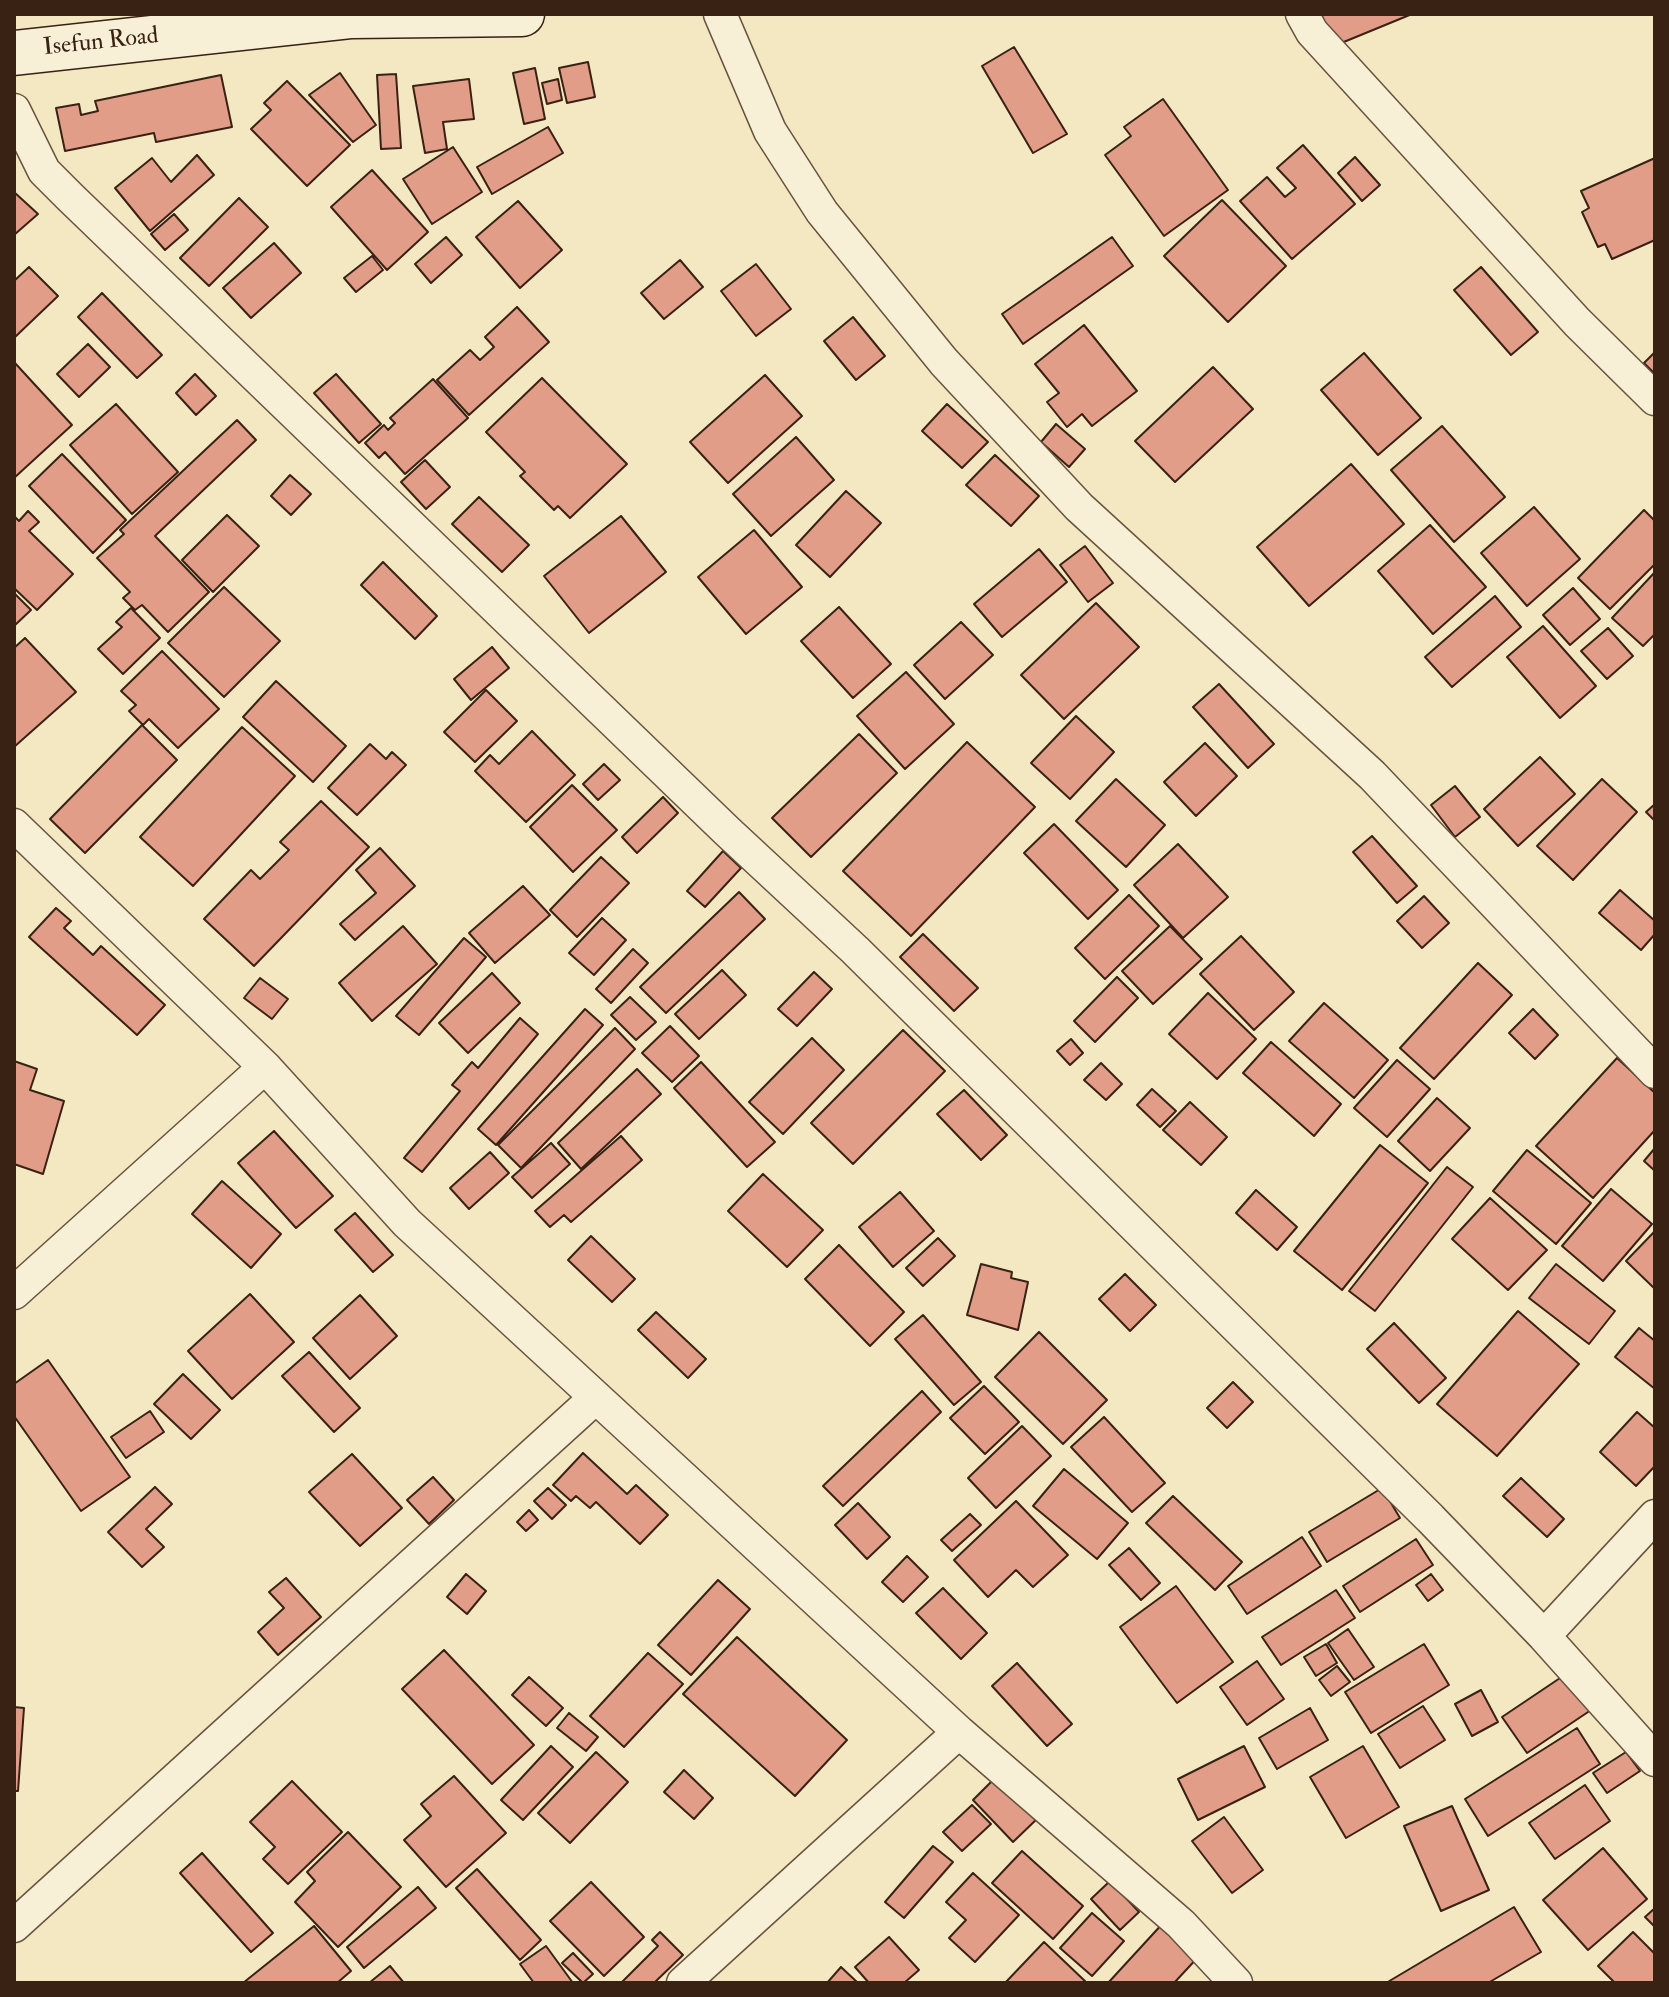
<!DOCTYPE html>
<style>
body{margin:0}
#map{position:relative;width:1669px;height:1997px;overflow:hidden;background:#f3e8c1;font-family:"IM FELL Double Pica",serif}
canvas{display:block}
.frame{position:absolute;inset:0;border:16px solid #392114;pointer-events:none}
</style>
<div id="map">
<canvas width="1669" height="1997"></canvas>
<div class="frame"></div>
</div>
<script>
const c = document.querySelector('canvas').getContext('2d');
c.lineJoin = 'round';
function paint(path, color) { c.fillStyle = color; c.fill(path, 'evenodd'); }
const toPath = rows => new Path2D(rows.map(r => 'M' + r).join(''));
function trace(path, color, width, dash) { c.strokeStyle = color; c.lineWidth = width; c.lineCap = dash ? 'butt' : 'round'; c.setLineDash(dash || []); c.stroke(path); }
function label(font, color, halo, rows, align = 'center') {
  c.font = font + ' "IM FELL Double Pica",serif'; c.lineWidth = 8; c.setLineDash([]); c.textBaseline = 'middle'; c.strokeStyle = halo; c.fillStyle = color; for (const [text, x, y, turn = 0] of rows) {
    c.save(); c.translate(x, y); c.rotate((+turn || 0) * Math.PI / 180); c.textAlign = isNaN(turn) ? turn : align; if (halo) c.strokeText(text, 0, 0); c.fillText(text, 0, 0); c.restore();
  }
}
const building = toPath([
 [1321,14,1412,14,1334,46,1321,14],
 [1014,47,1067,134,1033,153,982,66,1014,47],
 [588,62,595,97,567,103,559,68,588,62],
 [535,68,545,119,524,124,513,73,535,68],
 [340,73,376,125,353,142,309,95,340,73],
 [396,74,401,148,381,149,377,75,396,74],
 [221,75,232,127,156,142,154,133,65,151,56,108,79,104,81,115,98,111,95,101,221,75],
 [469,79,474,119,443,122,447,149,425,153,413,86,469,79],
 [558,79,562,100,547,104,542,83,558,79],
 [287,81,350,145,307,186,251,129,271,110,264,103,287,81],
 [1163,99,1228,190,1164,236,1105,155,1131,136,1124,127,1163,99],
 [548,127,563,153,492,194,477,167,548,127],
 [1303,145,1355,204,1292,259,1240,201,1267,177,1285,197,1296,188,1277,168,1303,145],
 [453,147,482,192,432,224,403,179,453,147],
 [197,155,214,175,150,231,115,188,152,158,171,182,197,155],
 [1355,157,1380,185,1362,201,1338,173,1355,157],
 [1655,158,1655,240,1612,259,1605,244,1598,247,1582,212,1589,208,1581,191,1655,158],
 [372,170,428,232,387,270,331,207,372,170],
 [14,192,38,214,14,235,14,192],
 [239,198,268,227,209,286,180,258,239,198],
 [1222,200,1286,266,1228,322,1164,256,1222,200],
 [518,201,562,250,520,288,476,237,518,201],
 [174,214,188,230,165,250,151,234,174,214],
 [446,237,462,255,431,283,415,264,446,237],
 [1112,237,1133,266,1023,344,1002,314,1112,237],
 [274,243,301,273,251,318,223,288,274,243],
 [372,256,383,270,356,292,344,278,372,256],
 [680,260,703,287,664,319,641,293,680,260],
 [756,264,791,309,756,336,721,291,756,264],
 [29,267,58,296,14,338,14,281,29,267],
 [1481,267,1538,332,1511,355,1454,290,1481,267],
 [102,293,162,355,137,378,78,317,102,293],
 [517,307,549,342,469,415,437,380,470,350,480,360,494,347,485,337,517,307],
 [853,317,885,356,856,380,824,341,853,317],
 [1084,325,1137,391,1092,426,1082,414,1067,427,1047,402,1059,393,1035,364,1084,325],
 [88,344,110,367,79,397,57,374,88,344],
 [1655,352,1655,374,1644,363,1655,352],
 [1364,353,1421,418,1378,455,1321,390,1364,353],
 [14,362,72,425,14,478,14,362],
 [1213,367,1253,409,1175,482,1135,441,1213,367],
 [195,374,216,396,196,415,176,393,195,374],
 [336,374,381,424,359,443,314,393,336,374],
 [765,375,802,416,728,483,690,442,765,375],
 [542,378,627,464,570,518,558,506,554,510,520,476,525,472,486,432,542,378],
 [433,379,468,418,405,474,385,452,379,458,365,443,384,425,388,430,395,423,390,418,433,379],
 [116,404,178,472,132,514,70,445,116,404],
 [947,404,988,442,962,468,922,431,947,404],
 [237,420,256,440,155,536,209,592,168,632,142,605,135,610,123,598,130,592,97,558,124,534,120,530,237,420],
 [1056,424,1085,449,1069,467,1041,442,1056,424],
 [1442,426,1505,497,1454,542,1391,470,1442,426],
 [796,437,834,480,771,536,733,494,796,437],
 [62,454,126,520,93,553,29,486,62,454],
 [995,455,1039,496,1011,526,966,485,995,455],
 [425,460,450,487,426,509,401,482,425,460],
 [1351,464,1404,524,1309,606,1257,547,1351,464],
 [290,475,311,494,291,515,271,496,290,475],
 [846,491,881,523,830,577,796,545,846,491],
 [479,497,529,545,502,572,452,524,479,497],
 [1534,507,1580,559,1527,606,1481,553,1534,507],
 [1644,510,1655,521,1655,564,1610,609,1578,578,1644,510],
 [28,511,39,522,29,531,73,574,37,610,14,588,14,516,19,521,28,511],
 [227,515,259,546,213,592,182,560,227,515],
 [621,516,666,572,589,633,544,576,621,516],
 [1430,525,1486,587,1433,634,1378,571,1430,525],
 [754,530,802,587,746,634,698,577,754,530],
 [1085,546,1113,583,1088,602,1060,565,1085,546],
 [1039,549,1067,582,1002,637,974,604,1039,549],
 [383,562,437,616,415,639,361,585,383,562],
 [1655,572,1655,634,1643,646,1612,618,1655,572],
 [224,587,280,641,224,697,168,643,224,587],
 [1573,588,1600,619,1570,645,1543,615,1573,588],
 [14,593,31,610,14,626,14,593],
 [1495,596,1521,627,1452,687,1425,657,1495,596],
 [1096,603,1139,647,1064,719,1021,675,1096,603],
 [839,607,891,664,853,698,801,641,839,607],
 [131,608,160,638,123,674,98,649,122,627,116,622,131,608],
 [961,622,993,655,945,699,914,665,961,622],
 [1543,626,1596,686,1560,718,1507,657,1543,626],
 [1608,628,1633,656,1607,679,1581,651,1608,628],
 [25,638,76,692,14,747,14,648,25,638],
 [492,647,509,668,471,700,454,679,492,647],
 [162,651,219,709,178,748,149,719,143,725,129,711,136,705,121,691,162,651],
 [906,672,954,724,905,769,857,716,906,672],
 [276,681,346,746,313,782,243,717,276,681],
 [1219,684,1274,744,1248,768,1193,707,1219,684],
 [486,690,517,721,475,762,444,732,486,690],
 [1076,716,1114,752,1070,799,1031,763,1076,716],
 [142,725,177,760,85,853,50,819,142,725],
 [242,727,295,776,193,886,140,837,242,727],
 [532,731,575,775,526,822,475,771,490,755,499,764,532,731],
 [859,734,897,773,811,857,772,818,859,734],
 [967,742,1035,807,911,936,843,871,967,742],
 [1205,743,1237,776,1196,816,1164,782,1205,743],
 [370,744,386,759,392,752,406,765,357,815,328,788,370,744],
 [1540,757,1575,794,1518,846,1484,809,1540,757],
 [604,764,620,780,598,800,583,784,604,764],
 [1116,779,1165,825,1126,867,1076,821,1116,779],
 [1602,779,1637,812,1573,880,1537,846,1602,779],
 [572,785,617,830,573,872,530,827,572,785],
 [1455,786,1480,817,1455,837,1431,805,1455,786],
 [663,797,678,813,637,853,622,837,663,797],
 [321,801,369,847,254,966,204,919,251,870,260,879,289,850,280,842,321,801],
 [1655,804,1655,821,1646,812,1655,804],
 [1054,824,1118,890,1088,919,1024,853,1054,824],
 [1372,836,1417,886,1397,903,1353,852,1372,836],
 [1178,844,1228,897,1183,938,1134,885,1178,844],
 [380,848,415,886,355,940,340,924,376,893,356,870,380,848],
 [723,851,741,868,705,907,687,891,723,851],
 [601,857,629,883,577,937,550,910,601,857],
 [523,886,550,915,495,963,469,933,523,886],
 [1620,890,1655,921,1655,934,1641,950,1599,913,1620,890],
 [739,892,765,919,666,1013,640,987,739,892],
 [1129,895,1159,926,1105,979,1075,948,1129,895],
 [1424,896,1449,923,1422,948,1397,921,1424,896],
 [56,908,71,921,64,928,93,955,101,946,165,1005,137,1035,29,937,56,908],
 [602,918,626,940,594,975,569,953,602,918],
 [403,926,437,964,372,1021,339,983,403,926],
 [1170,926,1202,959,1153,1004,1122,971,1170,926],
 [923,934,978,988,954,1011,900,957,923,934],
 [1241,936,1294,992,1254,1030,1200,974,1241,936],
 [464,938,486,957,419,1035,396,1016,464,938],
 [633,949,648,963,611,1003,596,989,633,949],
 [1478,963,1512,995,1434,1079,1400,1048,1478,963],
 [722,970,746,995,699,1039,675,1014,722,970],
 [814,972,832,989,797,1026,778,1009,814,972],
 [492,973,520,1003,468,1053,439,1023,492,973],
 [1117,977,1138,998,1095,1042,1074,1021,1117,977],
 [260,978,288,999,272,1019,244,998,260,978],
 [1208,993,1256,1039,1217,1079,1169,1034,1208,993],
 [630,997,656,1022,636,1040,611,1015,630,997],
 [1324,1003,1388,1060,1354,1098,1289,1041,1324,1003],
 [585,1009,603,1025,496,1145,478,1129,585,1009],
 [1533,1009,1558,1035,1535,1059,1509,1033,1533,1009],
 [520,1018,538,1034,422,1172,404,1158,460,1091,452,1085,472,1062,478,1068,520,1018],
 [670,1026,699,1056,672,1082,642,1053,670,1026],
 [615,1028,635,1049,521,1168,498,1145,615,1028],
 [903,1030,945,1071,853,1164,811,1123,903,1030],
 [812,1038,844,1070,783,1134,749,1102,812,1038],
 [1071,1039,1083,1053,1070,1065,1057,1051,1071,1039],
 [1271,1042,1341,1104,1314,1136,1243,1073,1271,1042],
 [1617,1058,1655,1093,1655,1130,1593,1198,1536,1146,1617,1058],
 [1397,1060,1430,1089,1387,1137,1354,1108,1397,1060],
 [14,1061,37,1069,30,1090,64,1101,43,1174,14,1164,14,1061],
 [701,1062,775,1142,747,1167,674,1088,701,1062],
 [1101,1063,1122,1084,1106,1100,1084,1080,1101,1063],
 [637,1069,661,1094,581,1169,558,1143,637,1069],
 [1152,1089,1176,1111,1160,1127,1137,1105,1152,1089],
 [964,1090,1007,1135,981,1160,937,1114,964,1090],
 [1437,1098,1470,1128,1430,1171,1398,1141,1437,1098],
 [1190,1102,1227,1137,1201,1165,1163,1130,1190,1102],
 [274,1131,333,1196,296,1228,238,1163,274,1131],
 [621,1136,642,1160,571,1222,564,1215,550,1227,535,1211,621,1136],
 [551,1143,570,1164,532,1198,512,1177,551,1143],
 [1380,1145,1428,1183,1342,1290,1294,1251,1380,1145],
 [1655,1148,1655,1171,1644,1161,1655,1148],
 [1527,1150,1591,1203,1556,1244,1493,1191,1527,1150],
 [490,1152,509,1173,469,1209,450,1188,490,1152],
 [1447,1167,1473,1187,1375,1311,1349,1291,1447,1167],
 [763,1174,823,1230,787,1267,728,1211,763,1174],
 [222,1181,281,1234,251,1268,192,1214,222,1181],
 [1611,1189,1652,1224,1603,1281,1562,1246,1611,1189],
 [1256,1190,1297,1227,1277,1250,1236,1213,1256,1190],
 [900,1192,934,1231,893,1267,859,1227,900,1192],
 [1490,1198,1547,1250,1508,1290,1452,1239,1490,1198],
 [355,1213,393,1255,373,1272,335,1230,355,1213],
 [1655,1231,1655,1289,1626,1261,1655,1231],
 [591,1236,635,1279,612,1302,568,1260,591,1236],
 [938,1238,955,1256,923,1286,906,1268,938,1238],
 [839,1245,904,1312,870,1346,805,1279,839,1245],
 [981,1264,1012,1272,1011,1278,1028,1282,1018,1330,967,1315,981,1264],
 [1556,1264,1615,1311,1589,1344,1529,1298,1556,1264],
 [1125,1274,1156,1305,1130,1331,1099,1299,1125,1274],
 [250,1294,294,1342,232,1399,188,1351,250,1294],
 [360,1295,397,1336,350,1379,313,1338,360,1295],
 [1518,1311,1579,1364,1497,1456,1437,1404,1518,1311],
 [656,1312,706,1359,688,1378,638,1330,656,1312],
 [923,1315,981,1382,954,1405,895,1339,923,1315],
 [1394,1323,1446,1378,1419,1403,1367,1349,1394,1323],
 [1639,1328,1655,1341,1655,1389,1615,1357,1639,1328],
 [1039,1332,1107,1400,1063,1444,995,1377,1039,1332],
 [309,1352,360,1408,334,1432,282,1376,309,1352],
 [48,1360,130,1477,81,1511,14,1416,14,1384,48,1360],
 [183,1374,220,1410,191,1439,154,1404,183,1374],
 [1233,1382,1253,1402,1227,1428,1207,1408,1233,1382],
 [984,1386,1019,1422,985,1454,950,1418,984,1386],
 [922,1391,941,1412,843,1506,823,1486,922,1391],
 [150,1411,164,1432,126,1458,111,1437,150,1411],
 [1637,1412,1655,1428,1655,1466,1636,1486,1600,1452,1637,1412],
 [1104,1417,1165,1483,1132,1512,1071,1447,1104,1417],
 [1022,1426,1051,1456,996,1508,968,1478,1022,1426],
 [583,1453,627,1494,636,1485,668,1515,640,1544,596,1502,590,1508,576,1496,571,1501,553,1485,583,1453],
 [352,1454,402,1508,360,1546,309,1492,352,1454],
 [1064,1469,1128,1523,1097,1559,1033,1506,1064,1469],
 [433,1477,454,1500,429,1524,407,1500,433,1477],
 [1521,1478,1564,1519,1547,1537,1503,1496,1521,1478],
 [155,1487,172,1504,146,1529,164,1547,142,1567,108,1532,155,1487],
 [548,1488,566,1505,552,1519,534,1501,548,1488],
 [1382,1488,1400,1518,1327,1562,1309,1532,1382,1488],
 [1173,1496,1242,1562,1215,1590,1146,1523,1173,1496],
 [1016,1501,1068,1555,1033,1587,1016,1570,988,1597,954,1560,1016,1501],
 [858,1503,890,1537,867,1559,835,1525,858,1503],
 [529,1510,538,1520,526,1531,517,1522,529,1510],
 [970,1514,981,1525,952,1551,941,1540,970,1514],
 [1302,1537,1321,1566,1247,1614,1228,1586,1302,1537],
 [1416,1539,1433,1565,1360,1612,1343,1586,1416,1539],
 [1129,1548,1160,1583,1141,1600,1109,1565,1129,1548],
 [907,1556,928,1577,903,1602,882,1582,907,1556],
 [466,1574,486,1591,467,1614,447,1597,466,1574],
 [1431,1574,1443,1590,1428,1601,1416,1585,1431,1574],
 [286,1578,321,1617,278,1655,258,1632,284,1608,269,1592,286,1578],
 [718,1580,750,1609,691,1675,658,1645,718,1580],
 [1176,1586,1233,1662,1177,1703,1120,1627,1176,1586],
 [943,1588,987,1633,961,1659,916,1613,943,1588],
 [1336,1590,1355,1618,1281,1665,1262,1637,1336,1590],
 [1348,1629,1374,1667,1354,1680,1328,1643,1348,1629],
 [737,1637,847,1740,795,1796,683,1694,737,1637],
 [1326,1644,1337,1663,1316,1676,1304,1657,1326,1644],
 [1424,1644,1449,1685,1371,1733,1345,1692,1424,1644],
 [444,1650,534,1745,492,1784,402,1689,444,1650],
 [648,1653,683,1684,624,1747,590,1716,648,1653],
 [1257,1661,1284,1699,1247,1725,1220,1687,1257,1661],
 [1017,1663,1072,1724,1047,1746,992,1686,1017,1663],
 [1337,1666,1350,1682,1331,1696,1319,1680,1337,1666],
 [1569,1672,1594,1708,1527,1753,1502,1717,1569,1672],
 [529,1677,563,1708,546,1726,512,1695,529,1677],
 [1481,1690,1498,1722,1472,1736,1455,1704,1481,1690],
 [1423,1706,1445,1740,1400,1768,1378,1734,1423,1706],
 [14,1707,24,1708,18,1791,14,1791,14,1707],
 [1310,1708,1328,1740,1277,1769,1259,1738,1310,1708],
 [569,1713,598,1737,586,1751,557,1728,569,1713],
 [1577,1728,1600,1764,1488,1836,1465,1799,1577,1728],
 [551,1746,573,1767,523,1820,501,1800,551,1746],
 [1244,1746,1265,1787,1198,1820,1178,1779,1244,1746],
 [1363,1746,1399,1807,1346,1838,1310,1777,1363,1746],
 [596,1752,628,1782,570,1843,538,1813,596,1752],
 [1626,1752,1640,1771,1607,1793,1593,1773,1626,1752],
 [684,1770,713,1798,694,1819,664,1792,684,1770],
 [998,1775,1039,1817,1013,1842,973,1800,998,1775],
 [454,1776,506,1833,446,1887,404,1840,431,1816,421,1804,454,1776],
 [292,1781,342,1832,288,1884,263,1859,275,1847,250,1822,292,1781],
 [1585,1785,1610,1821,1555,1859,1529,1823,1585,1785],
 [972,1805,991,1824,962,1851,943,1832,972,1805],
 [1452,1806,1489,1890,1441,1911,1404,1826,1452,1806],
 [1224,1817,1263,1870,1232,1893,1192,1841,1224,1817],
 [348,1832,401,1887,338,1947,295,1902,315,1881,307,1872,348,1832],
 [933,1846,953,1862,904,1918,885,1902,933,1846],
 [1603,1848,1647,1899,1588,1950,1543,1900,1603,1848],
 [1022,1851,1083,1906,1053,1939,992,1883,1022,1851],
 [202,1853,273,1933,251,1952,180,1873,202,1853],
 [477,1869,541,1940,520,1960,456,1888,477,1869],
 [973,1873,1019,1915,975,1962,949,1938,966,1920,946,1902,973,1873],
 [1110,1881,1139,1912,1120,1930,1091,1899,1110,1881],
 [591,1882,644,1937,604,1976,550,1921,591,1882],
 [418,1887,436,1908,364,1968,347,1947,418,1887],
 [1514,1907,1541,1952,1488,1983,1386,1983,1514,1907],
 [1655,1908,1655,1927,1645,1917,1655,1908],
 [1092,1913,1124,1941,1092,1976,1060,1948,1092,1913],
 [1164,1922,1200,1955,1174,1983,1108,1983,1164,1922],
 [314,1926,351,1971,337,1983,243,1983,314,1926],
 [660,1932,683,1955,654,1983,621,1983,658,1946,652,1940,660,1932],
 [1633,1932,1655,1954,1655,1983,1615,1983,1598,1966,1633,1932],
 [889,1937,919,1970,904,1983,869,1983,855,1967,889,1937],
 [1044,1942,1087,1983,1005,1983,1044,1942],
 [546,1946,573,1983,534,1983,520,1964,546,1946],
 [573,1953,593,1974,583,1983,562,1963,573,1953],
 [390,1966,404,1983,369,1983,390,1966],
 [841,1967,858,1983,827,1983,841,1967]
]);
paint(building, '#e29d88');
trace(building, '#392114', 2);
const street = toPath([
 [720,14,770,131,822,212,944,362,1079,507,1372,775,1655,1072],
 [1302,14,1312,32,1577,322,1655,399],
 [14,110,44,171,70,197,727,831,855,950,1430,1518,1544,1636,1655,1760],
 [14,825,265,1067,407,1223,959,1732,1181,1924,1236,1983],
 [14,1293,265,1067],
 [1544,1636,1655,1516],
 [14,1926,594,1399],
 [683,1983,959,1732]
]);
const secondary = toPath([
 [14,53,352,16,522,14]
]);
trace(street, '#68533f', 35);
trace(secondary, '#392114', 47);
trace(street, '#f7f0d7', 32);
trace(secondary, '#f7f0d7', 44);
label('24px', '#392114', '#f7f0d7', [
 ["Isefun Road",101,43,-6]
]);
</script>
